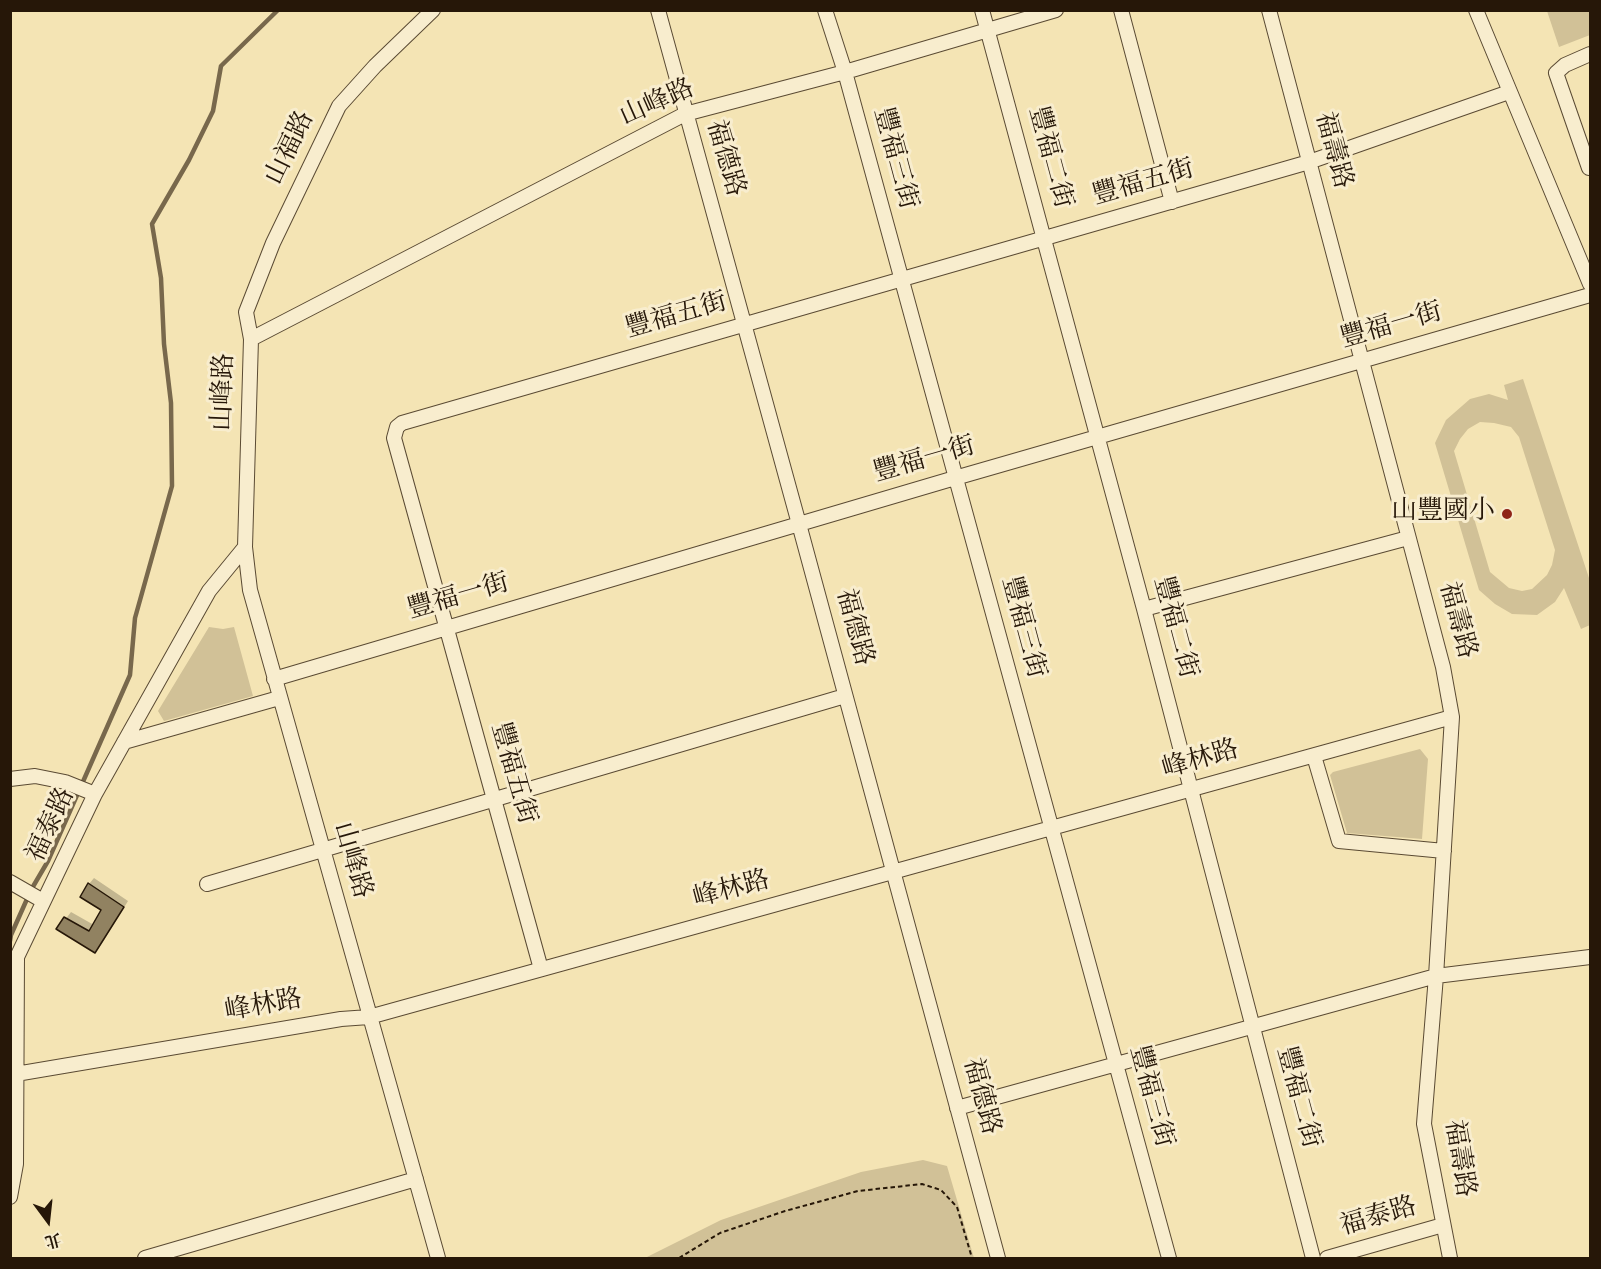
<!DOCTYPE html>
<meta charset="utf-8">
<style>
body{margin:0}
#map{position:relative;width:1601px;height:1269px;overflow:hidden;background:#f4e4b4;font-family:"Sorts Mill Goudy","Noto Serif TC",serif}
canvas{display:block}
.frame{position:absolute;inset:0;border:12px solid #261708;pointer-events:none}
.north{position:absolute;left:18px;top:1191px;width:60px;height:60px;-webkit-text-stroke:4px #f8edce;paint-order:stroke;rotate:165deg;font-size:16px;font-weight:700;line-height:24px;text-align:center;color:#261708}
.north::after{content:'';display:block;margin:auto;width:21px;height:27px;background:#261708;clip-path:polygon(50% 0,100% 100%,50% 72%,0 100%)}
</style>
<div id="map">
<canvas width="1601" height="1269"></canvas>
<div class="frame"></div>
<div class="north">北</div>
</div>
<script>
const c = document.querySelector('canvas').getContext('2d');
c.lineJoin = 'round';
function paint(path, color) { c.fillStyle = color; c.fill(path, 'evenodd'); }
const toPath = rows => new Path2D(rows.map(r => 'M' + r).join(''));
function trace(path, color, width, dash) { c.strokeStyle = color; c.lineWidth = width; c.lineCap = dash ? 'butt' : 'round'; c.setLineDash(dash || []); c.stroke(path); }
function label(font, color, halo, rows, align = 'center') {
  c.font = font + ' "Sorts Mill Goudy","Noto Serif TC",serif'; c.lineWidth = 6; c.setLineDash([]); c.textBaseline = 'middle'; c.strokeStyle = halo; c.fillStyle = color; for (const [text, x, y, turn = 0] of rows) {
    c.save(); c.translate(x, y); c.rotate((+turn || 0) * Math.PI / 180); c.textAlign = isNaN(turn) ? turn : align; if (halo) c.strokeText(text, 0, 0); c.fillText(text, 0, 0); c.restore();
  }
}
paint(toPath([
 [1547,11,1590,11,1590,35,1559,47],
 [1523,379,1590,581,1590,625,1581,629,1564,588,1555,602,1537,615,1512,614,1495,604,1479,590,1435,443,1446,420,1470,399,1489,394,1508,400,1504,385],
 [1480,422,1494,423,1511,427,1519,437,1555,550,1552,565,1547,575,1532,589,1522,591,1509,588,1490,572,1454,451,1460,439,1468,429],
 [209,627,223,629,234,627,253,696,164,721,158,711],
 [1420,749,1428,759,1422,839,1347,833,1330,775,1333,772],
 [923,1160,947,1166,974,1258,645,1258,721,1220,861,1172]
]), '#d1c197');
paint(toPath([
 [94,878,128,901,101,945,95,951,58,929,71,912,94,925,103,909,89,884]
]), '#0003');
trace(toPath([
 [10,941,11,935,31,890,48,861,130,675,135,618,172,486,171,403,164,344,161,278,152,224,189,160,213,111,221,66,278,10]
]), '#78684c', 4.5);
const building = toPath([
 [88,883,124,907,95,953,56,929,64,917,89,931,101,910,80,897,88,883]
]);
paint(building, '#918261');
trace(building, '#261708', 1.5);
const minor = toPath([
 [433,10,375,66,339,106,273,243,246,312,251,339,245,547,250,590,438,1258],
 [658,10,799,524,998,1258],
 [825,10,845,72,1169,1258],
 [982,10,1144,609,1313,1258],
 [1121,10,1172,202],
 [1269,10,1443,667,1452,717,1436,976,1424,1124,1450,1258],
 [1476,10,1590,284],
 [1590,54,1565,65,1556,73,1589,168,1590,167],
 [251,339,685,114,845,72,1056,10],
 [1144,609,1408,538],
 [274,679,955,478,1590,295],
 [124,742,279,698],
 [1314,756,1339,841,1444,851],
 [10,779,35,776,65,782,95,794],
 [10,882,43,901],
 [207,884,845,696],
 [541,969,394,438,397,427,402,423,1309,162,1509,92],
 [10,1075,341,1019,369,1017,1452,717],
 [957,1108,1436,976,1590,957],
 [10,1197,16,1164,17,957,95,794,209,591,245,547],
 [145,1258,416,1179],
 [1327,1258,1443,1225]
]);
trace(minor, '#5a4a33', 16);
trace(toPath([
 [679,1258,720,1233,785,1211,858,1191,922,1184,941,1190,957,1207,972,1258]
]), '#261708', 2, [4.5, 3]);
trace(minor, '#f8edce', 14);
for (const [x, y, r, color] of [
 [1507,514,6,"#8f2418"]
]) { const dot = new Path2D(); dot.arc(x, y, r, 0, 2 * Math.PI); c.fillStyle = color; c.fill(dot); trace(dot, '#f8edce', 2); }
label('26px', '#261708', '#f8edce', [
 ["山峰路",658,105,-24],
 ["山福路",292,149,-64],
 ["福壽路",1331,151,75],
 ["豐福二街",1048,158,75],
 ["福德路",723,159,74],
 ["豐福三街",893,159,75],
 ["豐福五街",1144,185,-16],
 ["豐福五街",677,318,-16],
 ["豐福一街",1392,328,-16],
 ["山峰路",226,392,-88],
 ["豐福一街",925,462,-16],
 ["豐福一街",459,599,-16],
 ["福壽路",1455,621,75],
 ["福德路",852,628,75],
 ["豐福三街",1021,628,75],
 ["豐福二街",1173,628,75],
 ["峰林路",1201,762,-16],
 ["豐福五街",511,774,74],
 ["福泰路",53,826,-65],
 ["山峰路",350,861,74],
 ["峰林路",732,892,-15],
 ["峰林路",264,1008,-10],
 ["福德路",979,1097,75],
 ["豐福三街",1149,1097,75],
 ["豐福二街",1296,1098,75],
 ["福壽路",1457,1159,81],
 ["福泰路",1379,1219,-16]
]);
label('26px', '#261708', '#f8edce', [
 ["山豐國小",1495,514]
], 'right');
</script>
